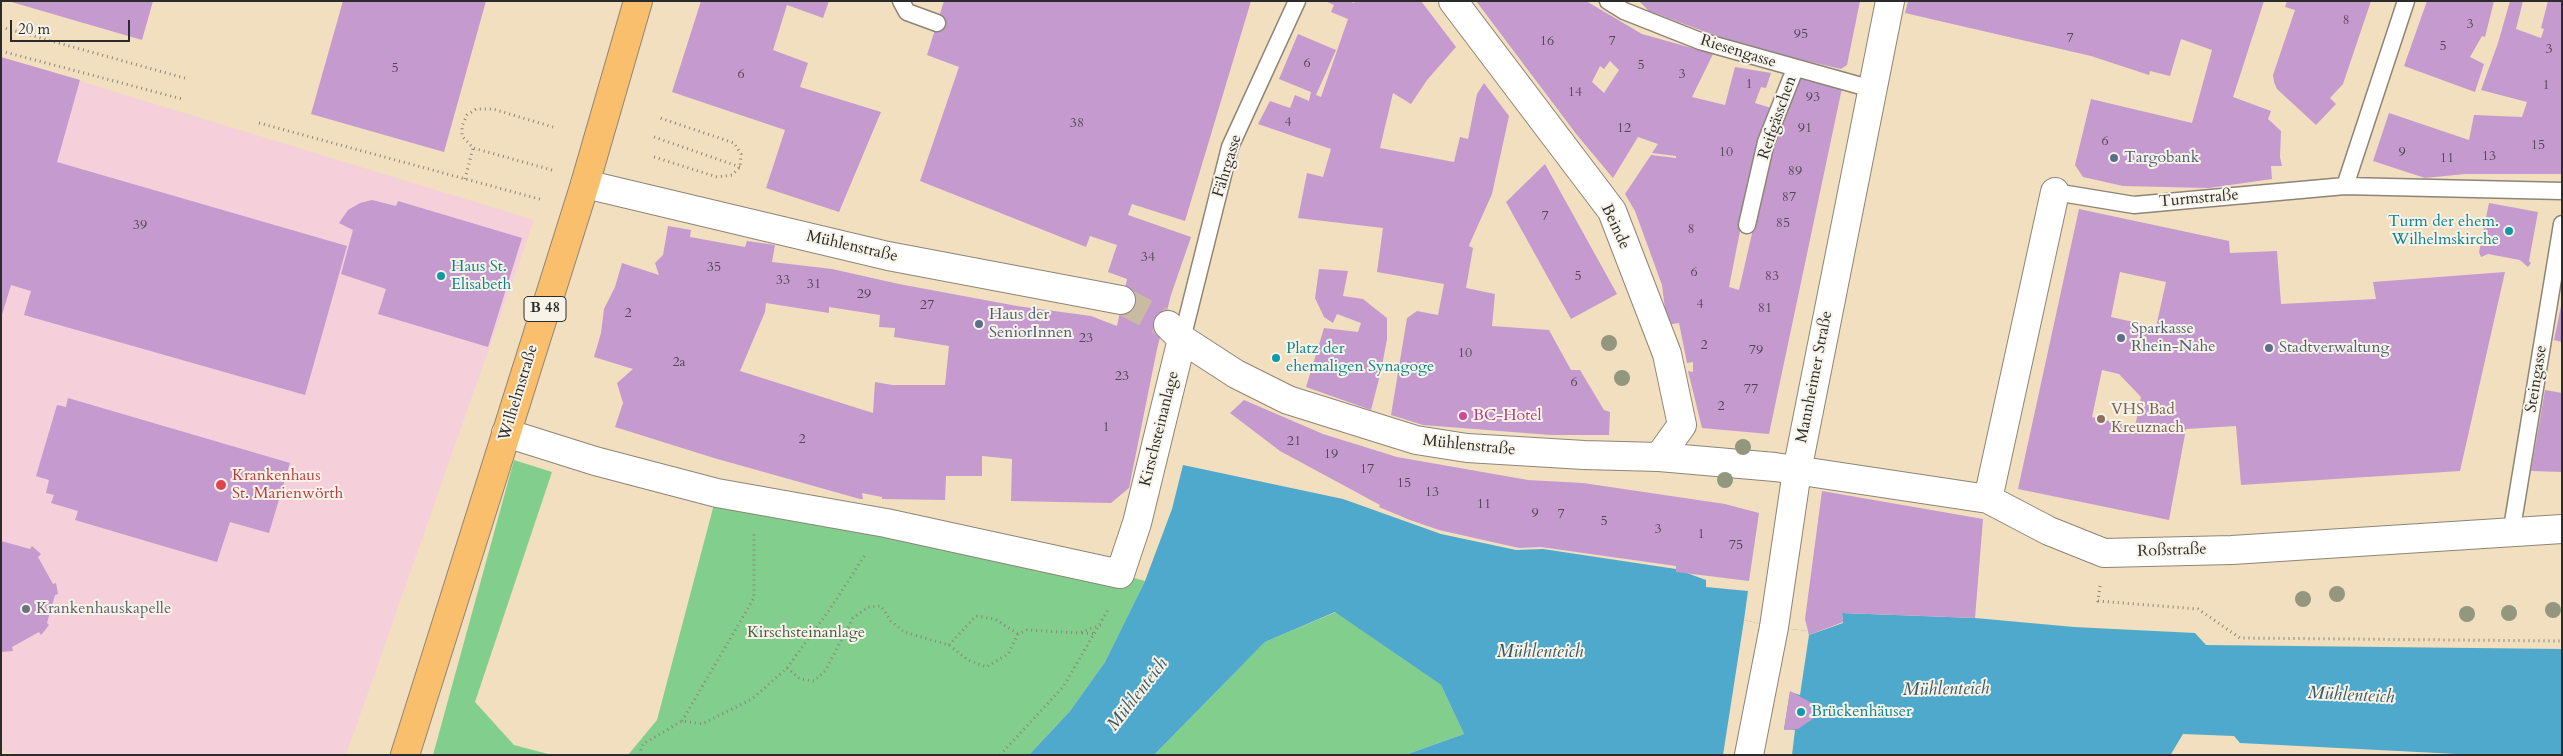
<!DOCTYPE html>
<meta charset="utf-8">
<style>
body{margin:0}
#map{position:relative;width:2563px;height:756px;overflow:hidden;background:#f1dfc0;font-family:Cardo,serif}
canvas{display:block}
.frame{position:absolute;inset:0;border:2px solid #2b2b2b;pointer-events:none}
.scale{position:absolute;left:10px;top:20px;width:120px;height:22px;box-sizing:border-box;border:2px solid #2b2b2b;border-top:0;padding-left:6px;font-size:15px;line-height:18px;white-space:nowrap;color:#2b2b2b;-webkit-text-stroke:4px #f7f3e8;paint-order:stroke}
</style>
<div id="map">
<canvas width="2563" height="756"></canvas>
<div class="frame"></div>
<div class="scale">20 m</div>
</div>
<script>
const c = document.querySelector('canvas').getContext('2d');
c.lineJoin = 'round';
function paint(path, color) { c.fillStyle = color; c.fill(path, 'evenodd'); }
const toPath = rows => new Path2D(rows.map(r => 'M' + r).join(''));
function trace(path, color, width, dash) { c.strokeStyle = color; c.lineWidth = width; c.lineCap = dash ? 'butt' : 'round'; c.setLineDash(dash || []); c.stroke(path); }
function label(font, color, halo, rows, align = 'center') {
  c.font = font + ' Cardo,serif'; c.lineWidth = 4; c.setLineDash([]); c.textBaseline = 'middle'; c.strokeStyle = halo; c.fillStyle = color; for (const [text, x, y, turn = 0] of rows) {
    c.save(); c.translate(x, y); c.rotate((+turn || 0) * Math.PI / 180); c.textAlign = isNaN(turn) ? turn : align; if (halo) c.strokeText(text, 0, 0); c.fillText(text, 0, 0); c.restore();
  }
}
paint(toPath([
 [1,57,534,220,346,755,20,755,1,750]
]), '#f5cfd9');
paint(toPath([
 [514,460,552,472,475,702,514,745,552,755,433,755],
 [717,493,1120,574,1145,581,1105,662,1070,711,1029,755,628,755,657,720],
 [1336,612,1441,685,1464,734,1405,755,1154,755,1265,642]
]), '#82cf8d');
paint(toPath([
 [1183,465,1343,499,1441,534,1516,550,1543,549,1676,569,1706,580,1706,587,1748,591,1744,620,1774,627,1808,631,1809,635,1843,623,1842,613,1975,618,2074,627,2195,633,2206,645,2562,649,2562,755,2477,755,2240,743,2234,736,2183,734,2171,754,2167,755,1405,755,1464,734,1441,685,1335,612,1265,642,1154,755,1029,755,1070,711,1105,662,1145,581,1172,509]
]), '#4ea9cc');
paint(toPath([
 [1744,620,1774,627,1808,631,1809,635,1800,695,1790,692,1784,729,1795,730,1792,755,1723,755]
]), '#f1dfc0');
paint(toPath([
 [8,1,153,1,142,40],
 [343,1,486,1,444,152,311,114],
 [701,1,829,1,823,18,787,5,773,50,808,63,800,87,881,112,839,212,766,188,785,130,672,92],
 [944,1,1251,1,1185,221,1132,204,1128,215,1191,237,1171,295,1157,349,1129,488,1111,503,1011,501,1012,459,982,456,982,476,946,476,945,500,882,499,882,497,862,493,863,499,860,499,714,458,615,427,623,403,617,383,633,369,594,357,601,333,604,309,615,287,622,263,659,275,655,263,663,255,668,226,691,230,690,237,745,247,747,241,775,245,772,262,832,269,899,284,1017,306,1091,316,1117,326,1127,279,1108,272,1117,245,1090,236,1086,247,920,181,959,67,927,55],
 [766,303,829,313,829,307,880,315,879,327,895,328,894,337,949,346,945,385,892,385,875,382,873,413,740,371,765,312],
 [1325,1,1349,1,1354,3,1355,1,1421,1,1456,47,1427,80,1411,104,1393,93,1380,148,1454,162,1460,137,1468,139,1477,94,1484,83,1509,116,1492,194,1470,243,1469,246,1473,248,1466,288,1495,294,1492,326,1549,330,1571,370,1580,370,1604,410,1610,412,1609,435,1551,435,1423,425,1391,415,1407,318,1417,311,1438,315,1444,284,1377,272,1383,228,1298,218,1307,173,1323,177,1331,149,1258,124,1270,101,1290,108,1295,95,1309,101,1311,92,1279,79,1298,34,1336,50,1316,95,1321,97,1348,19,1331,12,1334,5],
 [1476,1,1586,1,1642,34,1713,54,1692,97,1725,105,1735,67,1771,73,1766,88,1761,87,1755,103,1771,108,1744,211,1729,287,1739,290,1770,155,1797,75,1842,88,1769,434,1702,428,1688,371,1693,372,1693,362,1687,363,1679,323,1667,325,1662,285,1635,211,1625,194,1651,155,1676,158,1676,156,1652,153,1658,144,1638,137,1613,178,1577,135],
 [1610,61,1619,70,1604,93,1592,82,1600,66,1604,69],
 [1639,1,1860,1,1847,65,1841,69,1746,47,1649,11],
 [1908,1,2264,1,2233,97,2271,111,2268,119,2281,131,2280,157,2282,166,2271,166,2272,179,2209,188,2123,186,2083,177,2075,165,2091,99,2192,123,2212,50,2181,39,2170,76,2150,71,2149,75,2091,56,1905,13],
 [2287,1,2371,1,2343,84,2330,98,2336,104,2316,125,2277,89,2274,82,2273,75,2295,10,2285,7],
 [2427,1,2494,1,2485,37,2482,36,2470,57,2484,64,2475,92,2404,66],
 [2510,1,2523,1,2516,29,2541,38,2544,29,2541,28,2548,1,2562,1,2562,174,2465,174,2425,178,2373,161,2389,113,2469,140,2474,115,2522,117,2527,102,2481,90,2498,43],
 [1,57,80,80,57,162,347,246,305,395,24,315,31,291,11,285,1,318],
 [1545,164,1617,294,1571,319,1506,202],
 [372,200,396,206,398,201,522,238,488,347,378,314,386,289,341,274,353,230,339,223,348,210,360,203],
 [2489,203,2538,212,2529,261,2531,263,2528,267,2520,260,2488,254,2481,257,2479,252],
 [2079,209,2229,241,2230,253,2277,251,2281,304,2376,299,2373,282,2505,272,2460,471,2241,485,2236,426,2186,429,2169,520,2018,489],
 [2120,272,2166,282,2156,327,2111,317],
 [2102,370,2119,374,2141,397,2135,427,2092,417],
 [1319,269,1348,271,1343,296,1363,299,1387,318,1387,339,1381,371,1371,410,1306,387,1324,328,1358,332,1361,323,1337,314,1333,323,1324,317,1315,298],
 [2561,306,2562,306,2562,342,2554,340],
 [2545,390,2562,393,2562,472,2531,471],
 [68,398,290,463,269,533,230,522,217,562,75,520,78,511,51,503,54,495,46,493,49,480,36,476,57,405,66,407],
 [1244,400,1323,434,1397,457,1528,480,1583,483,1725,504,1759,513,1749,581,1676,572,1676,566,1541,547,1519,548,1439,530,1410,520,1379,507,1380,505,1280,451,1230,413],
 [1822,491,1983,519,1975,618,1842,613,1843,622,1809,635,1805,619],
 [1,541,30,549,32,546,41,554,38,557,53,584,56,583,58,594,55,595,47,623,49,625,41,635,39,632,12,647,13,651,1,652],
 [1790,691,1810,702,1817,716,1798,729,1788,730,1784,730]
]), '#c59ace');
trace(toPath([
 [1121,300,1168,325]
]), '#c9bba2', 28, [28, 14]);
const lane = toPath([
 [901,1,907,12,937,23],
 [1608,1,1624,11,1700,41,1872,89],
 [2345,186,2406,1],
 [2055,192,2134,205,2345,186,2562,191],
 [1747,225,1766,142,1795,69],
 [1182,339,1230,147,1297,1],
 [2511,534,2562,224]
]);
const street = toPath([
 [1453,1,1612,211,1667,354,1682,425,1659,457],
 [585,184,888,256,1121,300],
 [1168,325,1182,339,1236,374,1288,400,1416,440,1467,448,1584,455,1659,457,1775,467,1988,499,2049,531,2104,553,2232,550,2562,529],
 [506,433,595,461,717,493,886,523,1120,574,1137,523,1182,339],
 [1988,499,2055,192],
 [1749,755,1774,627,1797,471,1890,1]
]);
const primary = toPath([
 [405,755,585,184,638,1]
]);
trace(lane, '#8e8576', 19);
trace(street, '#8e8576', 30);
trace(primary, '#8e8576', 30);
trace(toPath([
 [1,27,188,79],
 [1,51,182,99],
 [259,123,543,200],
 [654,137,740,167],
 [654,157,717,177,732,175,740,167,741,154,734,143,660,118],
 [552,170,473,148,462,136,462,126,467,115,476,109,493,109,553,127],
 [465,179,473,148],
 [2100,586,2098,601,2198,609,2240,638,2562,641],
 [1082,633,1096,634],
 [949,645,976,616,995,619,1018,634],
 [787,668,800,679,814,681,825,671,853,618,868,607,881,606,891,621,904,632,949,645,968,660,986,667,1008,654,1018,634,1027,630,1079,633,1101,625],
 [682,721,754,598,754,534],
 [639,755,643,744,682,721,702,724,752,699,787,668,830,609,865,555],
 [1000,755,1063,687,1109,608]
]), '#8e8576', 3, [1, 4]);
trace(lane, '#fff', 16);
trace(street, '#fff', 28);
trace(primary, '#f9bf6d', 28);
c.fillStyle = '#92977e';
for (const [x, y] of [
 [1609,343],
 [1622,378],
 [1743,447],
 [1725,480],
 [2337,594],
 [2303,599],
 [2553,610],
 [2509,613],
 [2467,614]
]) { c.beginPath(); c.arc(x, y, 8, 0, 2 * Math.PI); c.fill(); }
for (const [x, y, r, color] of [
 [2114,158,5,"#5c6f8a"],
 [2509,231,5,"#0f9aa8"],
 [441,276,5,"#0f9aa8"],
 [979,324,5,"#5c6f8a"],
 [2121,338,5,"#5c6f8a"],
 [2269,348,5,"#5c6f8a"],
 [1276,358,5,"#0f9aa8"],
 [1463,416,5,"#d1479c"],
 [2101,419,5,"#8d6e63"],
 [221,485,6,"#e0444e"],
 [26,609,5,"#6b7280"],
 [1801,712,5,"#0f9aa8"]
]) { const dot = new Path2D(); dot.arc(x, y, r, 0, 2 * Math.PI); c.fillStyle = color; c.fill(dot); trace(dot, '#f7f3e8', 2); }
label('14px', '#524754', null, [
 ["8",2346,21],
 ["3",2470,25],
 ["95",1801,35],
 ["7",2070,39],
 ["16",1547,42],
 ["7",1612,42],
 ["5",2443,47],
 ["3",2549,50],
 ["6",1307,64],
 ["5",1641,66],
 ["5",395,69],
 ["6",741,75],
 ["3",1682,75],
 ["1",1749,85],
 ["1",2546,86],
 ["14",1575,93],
 ["93",1813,98],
 ["4",1288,123],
 ["38",1077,124],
 ["12",1624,129],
 ["91",1805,129],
 ["6",2105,142],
 ["15",2538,146],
 ["10",1726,153],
 ["9",2402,153],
 ["13",2489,157],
 ["11",2447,159],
 ["89",1795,172],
 ["87",1789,198],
 ["7",1545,217],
 ["85",1783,224],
 ["39",140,226],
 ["8",1691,230],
 ["34",1148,258],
 ["35",714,268],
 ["6",1694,273],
 ["5",1578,277],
 ["83",1772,277],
 ["33",783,281],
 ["31",814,285],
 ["29",864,295],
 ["4",1700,305],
 ["27",927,306],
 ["81",1765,309],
 ["2",628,314],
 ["23",1086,339],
 ["2",1704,346],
 ["79",1756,351],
 ["10",1465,354],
 ["2a",679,363],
 ["23",1122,377],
 ["6",1574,383],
 ["77",1751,390],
 ["2",1721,407],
 ["1",1106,428],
 ["2",802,440],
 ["21",1294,442],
 ["19",1331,455],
 ["17",1367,470],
 ["15",1404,484],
 ["13",1432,493],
 ["11",1484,505],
 ["9",1535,514],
 ["7",1561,515],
 ["5",1604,522],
 ["3",1658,530],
 ["1",1701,535],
 ["75",1736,546]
]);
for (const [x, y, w] of [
 [545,309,42]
]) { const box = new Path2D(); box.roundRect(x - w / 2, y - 12.5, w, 25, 4); c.fillStyle = '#f7f3e8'; c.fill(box); trace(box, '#2b2b2b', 1); }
label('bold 15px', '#2b2b2b', null, [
 ["B 48",545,309]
]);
label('16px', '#2b2b2b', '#f7f3e8', [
 ["Riesengasse",1738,52,17],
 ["Reifgässchen",1778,118,-71],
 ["Fährgasse",1228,166,-73],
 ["Turmstraße",2199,199,-5],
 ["Beinde",1615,227,65],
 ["Mühlenstraße",852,247,13],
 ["Mannheimer Straße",1815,377,-79],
 ["Steingasse",2537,379,-81],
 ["Wilhelmstraße",519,393,-73],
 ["Kirschsteinanlage",1160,429,-76],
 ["Mühlenstraße",1469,446,6],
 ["Roßstraße",2172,551,-2]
]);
label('16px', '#4e5e75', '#f7f3e8', [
 ["Targobank",2124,158],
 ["Haus der",989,315],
 ["SeniorInnen",989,333],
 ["Sparkasse",2131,329],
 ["Rhein-Nahe",2131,347],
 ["Stadtverwaltung",2279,348]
], 'left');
label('16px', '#0d838f', '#f7f3e8', [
 ["Turm der ehem.",2499,222,"right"],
 ["Wilhelmskirche",2499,240,"right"],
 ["Haus St.",451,267],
 ["Elisabeth",451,285],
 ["Platz der",1286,349],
 ["ehemaligen Synagoge",1286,367],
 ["Brückenhäuser",1811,712]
], 'left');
label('16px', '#785e54', '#f7f3e8', [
 ["VHS Bad",2111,410],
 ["Kreuznach",2111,428]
], 'left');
label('16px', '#b23c85', '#f7f3e8', [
 ["BC-Hotel",1473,416]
], 'left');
label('16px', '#be3a42', '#f7f3e8', [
 ["Krankenhaus",232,476],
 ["St. Marienwörth",232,494]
], 'left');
label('16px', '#5b616d', '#f7f3e8', [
 ["Krankenhauskapelle",36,609]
], 'left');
label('16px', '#455c48', '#f7f3e8', [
 ["Kirschsteinanlage",806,633]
]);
label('italic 18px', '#375763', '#f7f3e8', [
 ["Mühlenteich",1540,653],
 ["Mühlenteich",1946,690,-1],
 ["Mühlenteich",1138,695,-52],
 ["Mühlenteich",2351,696,3]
]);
</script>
